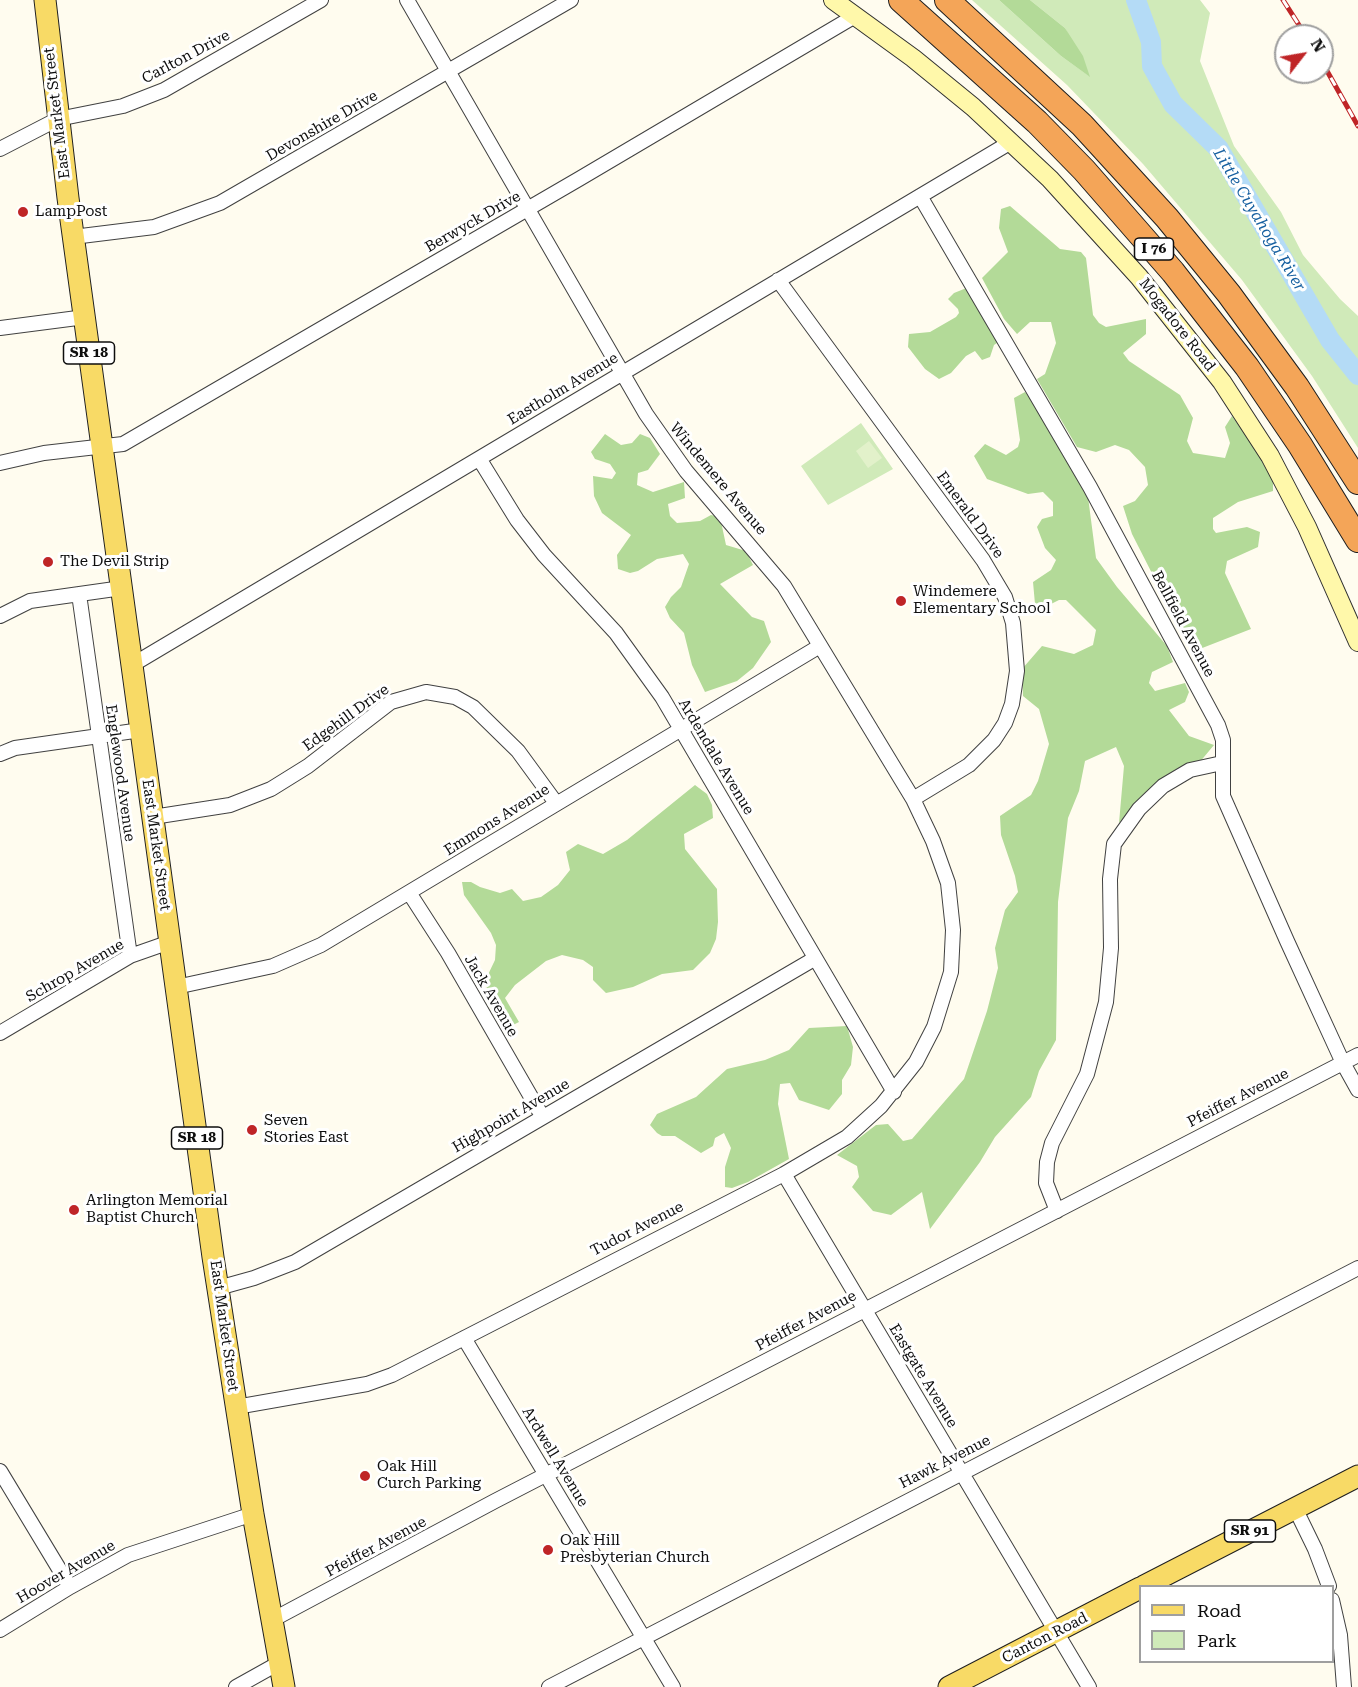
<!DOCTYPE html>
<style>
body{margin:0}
#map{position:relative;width:1358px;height:1687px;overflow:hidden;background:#fffcef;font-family:"Roboto Serif",serif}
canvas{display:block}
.legend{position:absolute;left:1139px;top:1585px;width:195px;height:78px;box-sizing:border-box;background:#fff;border:2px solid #9f9f9f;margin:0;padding:8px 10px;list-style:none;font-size:18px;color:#0e0e0e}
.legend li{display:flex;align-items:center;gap:12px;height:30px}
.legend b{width:30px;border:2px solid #9f9f9f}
.north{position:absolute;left:1274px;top:24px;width:60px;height:60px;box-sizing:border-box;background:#fff;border:2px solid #9f9f9f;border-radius:50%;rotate:59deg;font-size:16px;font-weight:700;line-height:24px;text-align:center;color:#0e0e0e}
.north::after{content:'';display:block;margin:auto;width:21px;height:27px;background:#bf2527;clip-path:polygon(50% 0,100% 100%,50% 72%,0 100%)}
</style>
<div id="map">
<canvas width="1358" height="1687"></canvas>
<ul class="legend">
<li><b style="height:8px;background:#f8da66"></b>Road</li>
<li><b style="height:16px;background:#d0eab9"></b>Park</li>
</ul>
<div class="north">N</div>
</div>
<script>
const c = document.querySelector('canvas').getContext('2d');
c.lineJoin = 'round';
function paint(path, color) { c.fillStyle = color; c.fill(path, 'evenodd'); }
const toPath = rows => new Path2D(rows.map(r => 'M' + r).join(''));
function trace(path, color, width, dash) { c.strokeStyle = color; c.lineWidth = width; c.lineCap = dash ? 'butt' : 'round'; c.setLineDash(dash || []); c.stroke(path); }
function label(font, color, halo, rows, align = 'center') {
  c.font = font + ' "Roboto Serif",serif'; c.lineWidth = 6; c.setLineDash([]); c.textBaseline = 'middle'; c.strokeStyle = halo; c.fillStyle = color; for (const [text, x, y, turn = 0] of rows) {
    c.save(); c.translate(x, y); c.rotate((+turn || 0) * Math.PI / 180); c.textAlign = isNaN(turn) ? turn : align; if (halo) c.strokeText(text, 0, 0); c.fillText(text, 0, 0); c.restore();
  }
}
paint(toPath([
 [972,0,999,0,1061,56,1089,76,1065,28,1030,0,1200,0,1210,13,1200,61,1234,146,1281,212,1303,255,1340,299,1358,316,1358,448,1312,376,1242,280,1143,164,1067,85],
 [861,423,893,469,828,505,801,466]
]), '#d0eab9');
paint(toPath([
 [999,0,1030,0,1065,28,1083,56,1090,77,1061,56],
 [1010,206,1060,249,1081,252,1086,258,1093,315,1099,323,1106,327,1146,319,1146,334,1123,353,1129,361,1180,395,1193,418,1187,441,1193,453,1225,458,1230,443,1225,427,1232,416,1257,452,1273,482,1273,491,1238,502,1213,518,1213,529,1216,533,1247,527,1260,532,1258,547,1227,561,1225,573,1251,629,1192,652,1132,534,1123,506,1135,501,1148,485,1145,467,1129,450,1115,445,1096,452,1077,447,1037,379,1045,374,1056,343,1051,322,1030,322,1017,334,1004,319,982,278,1008,252,999,228,1001,209],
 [969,287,1000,341,994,345,990,357,982,360,975,351,966,356,951,373,939,379,925,369,908,347,909,334,930,332,956,317,959,313,958,309,948,299,954,293],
 [1025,392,1034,403,1088,497,1096,558,1117,587,1167,646,1173,662,1152,672,1149,683,1155,691,1185,683,1189,692,1185,702,1169,710,1189,736,1214,745,1199,763,1178,772,1138,800,1119,823,1124,766,1116,747,1085,761,1079,791,1068,818,1058,902,1056,1040,1039,1071,1031,1097,995,1137,980,1162,930,1229,922,1192,891,1215,873,1211,852,1187,859,1177,857,1166,837,1155,876,1125,888,1124,903,1141,912,1139,964,1079,987,1011,998,968,995,948,1005,910,1018,892,1015,876,1001,835,1000,816,1031,795,1038,781,1049,744,1039,709,1023,696,1022,669,1042,646,1074,654,1093,645,1096,630,1066,600,1059,600,1041,609,1035,604,1033,582,1051,570,1056,560,1045,548,1037,527,1042,519,1053,516,1053,502,1043,492,1028,494,987,479,974,456,985,444,1006,455,1018,447,1020,440,1014,398],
 [605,434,621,445,632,443,640,434,650,438,660,454,648,470,638,473,637,485,653,492,684,482,685,498,668,504,670,516,677,523,700,521,711,515,720,517,726,545,746,551,753,565,720,584,752,617,764,621,771,642,753,668,737,681,705,692,692,665,684,633,670,618,665,607,671,597,681,587,689,564,683,554,657,559,638,571,630,573,618,569,617,555,631,535,602,513,594,496,593,476,612,479,616,473,610,464,595,459,591,452],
 [695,785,707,794,712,805,713,818,684,834,685,849,717,889,718,922,716,939,710,953,693,970,662,974,633,987,606,993,593,980,593,967,583,960,562,955,546,961,515,985,505,998,519,1022,503,1030,492,1012,490,993,484,983,495,960,496,945,491,933,464,895,462,882,471,882,480,887,500,893,512,889,523,901,541,897,558,885,570,870,566,852,578,844,603,854,627,840],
 [847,1026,853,1047,851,1065,842,1080,842,1094,829,1110,799,1100,790,1083,780,1084,778,1104,789,1159,748,1182,732,1188,725,1187,725,1167,731,1148,724,1133,715,1138,713,1146,701,1153,675,1136,662,1136,657,1133,650,1125,657,1114,696,1097,727,1069,765,1060,789,1050,809,1028]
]), '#b3da98');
paint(toPath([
 [869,441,882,458,868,468,856,451]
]), '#e2f1ca');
trace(toPath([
 [1136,0,1151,42,1152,66,1173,104,1219,149,1330,340,1358,375]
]), '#b4dbf6', 20);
const street = toPath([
 [0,149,58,119,123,106,164,90,321,0],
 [920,196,1090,487,1218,725,1223,740,1223,796,1287,941,1343,1063,1358,1090],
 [73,237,154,227,220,203,571,0],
 [778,280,983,560,1005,597,1013,623,1017,671,1012,704,1005,723,994,740,969,765,913,799],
 [0,328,85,317],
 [480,460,517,520,544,555,616,633,662,697,894,1092],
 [0,463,44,453,123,444,579,179,855,16],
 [79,594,130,956],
 [0,616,30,601,122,588],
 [132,665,1011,142],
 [0,754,15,748,141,730],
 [153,817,230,805,271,789,308,766,391,702,426,692,455,697,473,707,518,751,556,803],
 [410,894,448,953,542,1116],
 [176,987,273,966,321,945,820,646],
 [0,1033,130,956,170,942],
 [784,1174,1089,1687],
 [1057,1211,1046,1183,1047,1162,1052,1143,1087,1074,1106,1002,1111,948,1110,879,1114,844,1139,809,1163,786,1190,770,1222,763],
 [218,1288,254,1278,295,1262,814,959],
 [464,1338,673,1687],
 [236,1407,367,1384,392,1375,784,1174,847,1137,881,1106,916,1062,934,1027,951,972,953,930,948,883,933,841,913,799,784,586,686,471,646,414,407,0],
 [0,1471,70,1587],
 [1295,1508,1315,1549,1329,1586],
 [1332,1600,1340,1635,1344,1687],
 [272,1620,495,1501,1358,1055],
 [0,1630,70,1587,128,1555,253,1514],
 [236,1687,279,1663],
 [549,1687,1358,1268]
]);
const secondary = toPath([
 [833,0,913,58,973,107,1050,179,1139,277,1222,382,1270,456,1307,527,1358,642]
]);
const primary = toPath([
 [45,0,68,198,213,1257,253,1514,284,1687],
 [1144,1586,1358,1476],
 [949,1687,1140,1588]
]);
const highway = toPath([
 [901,0,1037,122,1084,170,1173,272,1247,367,1300,445,1358,540],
 [947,0,1082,125,1167,218,1229,294,1297,387,1358,482]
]);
trace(street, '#414141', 16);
trace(secondary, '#303030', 20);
trace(primary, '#1f1f1f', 23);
trace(highway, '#1f1f1f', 26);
trace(street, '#fff', 14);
trace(secondary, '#fff8aa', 18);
trace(primary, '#f8da66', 21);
trace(highway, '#f4a558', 24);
const rail = toPath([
 [1283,0,1306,36],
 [1322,62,1358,126]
]);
trace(rail, '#bf2527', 5);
trace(rail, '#fff', 3, [9]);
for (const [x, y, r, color] of [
 [23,212,6,"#bf2527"],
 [48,562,6,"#bf2527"],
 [901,601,6,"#bf2527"],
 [252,1130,6,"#bf2527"],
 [74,1210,6,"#bf2527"],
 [365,1476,6,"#bf2527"],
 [548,1550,6,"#bf2527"]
]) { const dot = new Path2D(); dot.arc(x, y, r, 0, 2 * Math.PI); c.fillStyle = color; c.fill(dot); trace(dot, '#fff', 2); }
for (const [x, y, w] of [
 [1154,249,39],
 [89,353,51],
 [197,1138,51],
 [1250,1531,51]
]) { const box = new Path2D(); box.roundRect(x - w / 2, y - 11, w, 22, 4.5); c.fillStyle = '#fff'; c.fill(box); trace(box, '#0e0e0e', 1.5); }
label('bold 14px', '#0e0e0e', null, [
 ["I 76",1154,249],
 ["SR 18",89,353],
 ["SR 18",197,1138],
 ["SR 91",1250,1531]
]);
label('15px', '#0e0e0e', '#fff', [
 ["Carlton Drive",186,57,-28],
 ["East Market Street",57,113,-97],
 ["Devonshire Drive",322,126,-30],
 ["Berwyck Drive",473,222,-30],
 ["Mogadore Road",1177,325,52],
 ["Eastholm Avenue",563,389,-31],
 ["Windemere Avenue",718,479,50],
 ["Emerald Drive",970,515,54],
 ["Bellfield Avenue",1183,624,62],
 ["Edgehill Drive",346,718,-36],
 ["Ardendale Avenue",716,757,59],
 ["Englewood Avenue",120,773,82],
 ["Emmons Avenue",497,820,-32],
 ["East Market Street",156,845,82],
 ["Schrop Avenue",75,971,-30],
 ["Jack Avenue",491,996,60],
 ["Pfeiffer Avenue",1238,1098,-27],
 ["Highpoint Avenue",511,1116,-30],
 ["Tudor Avenue",637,1229,-27],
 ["Pfeiffer Avenue",806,1321,-28],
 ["East Market Street",224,1326,82],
 ["Eastgate Avenue",923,1376,59],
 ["Ardwell Avenue",555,1457,59],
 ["Hawk Avenue",945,1462,-27],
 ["Pfeiffer Avenue",376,1547,-28],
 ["Hoover Avenue",66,1572,-30],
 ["Canton Road",1045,1638,-27]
]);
label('15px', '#0e0e0e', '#fff', [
 ["LampPost",35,212],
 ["The Devil Strip",60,562],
 ["Windemere",913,592],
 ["Elementary School",913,609],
 ["Seven",264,1121],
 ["Stories East",264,1138],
 ["Arlington Memorial",86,1201],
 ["Baptist Church",86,1218],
 ["Oak Hill",377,1467],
 ["Curch Parking",377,1484],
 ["Oak Hill",560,1541],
 ["Presbyterian Church",560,1558]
], 'left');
label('italic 16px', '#1760a0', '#fff', [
 ["Little Cuyahoga River",1259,220,59]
]);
</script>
